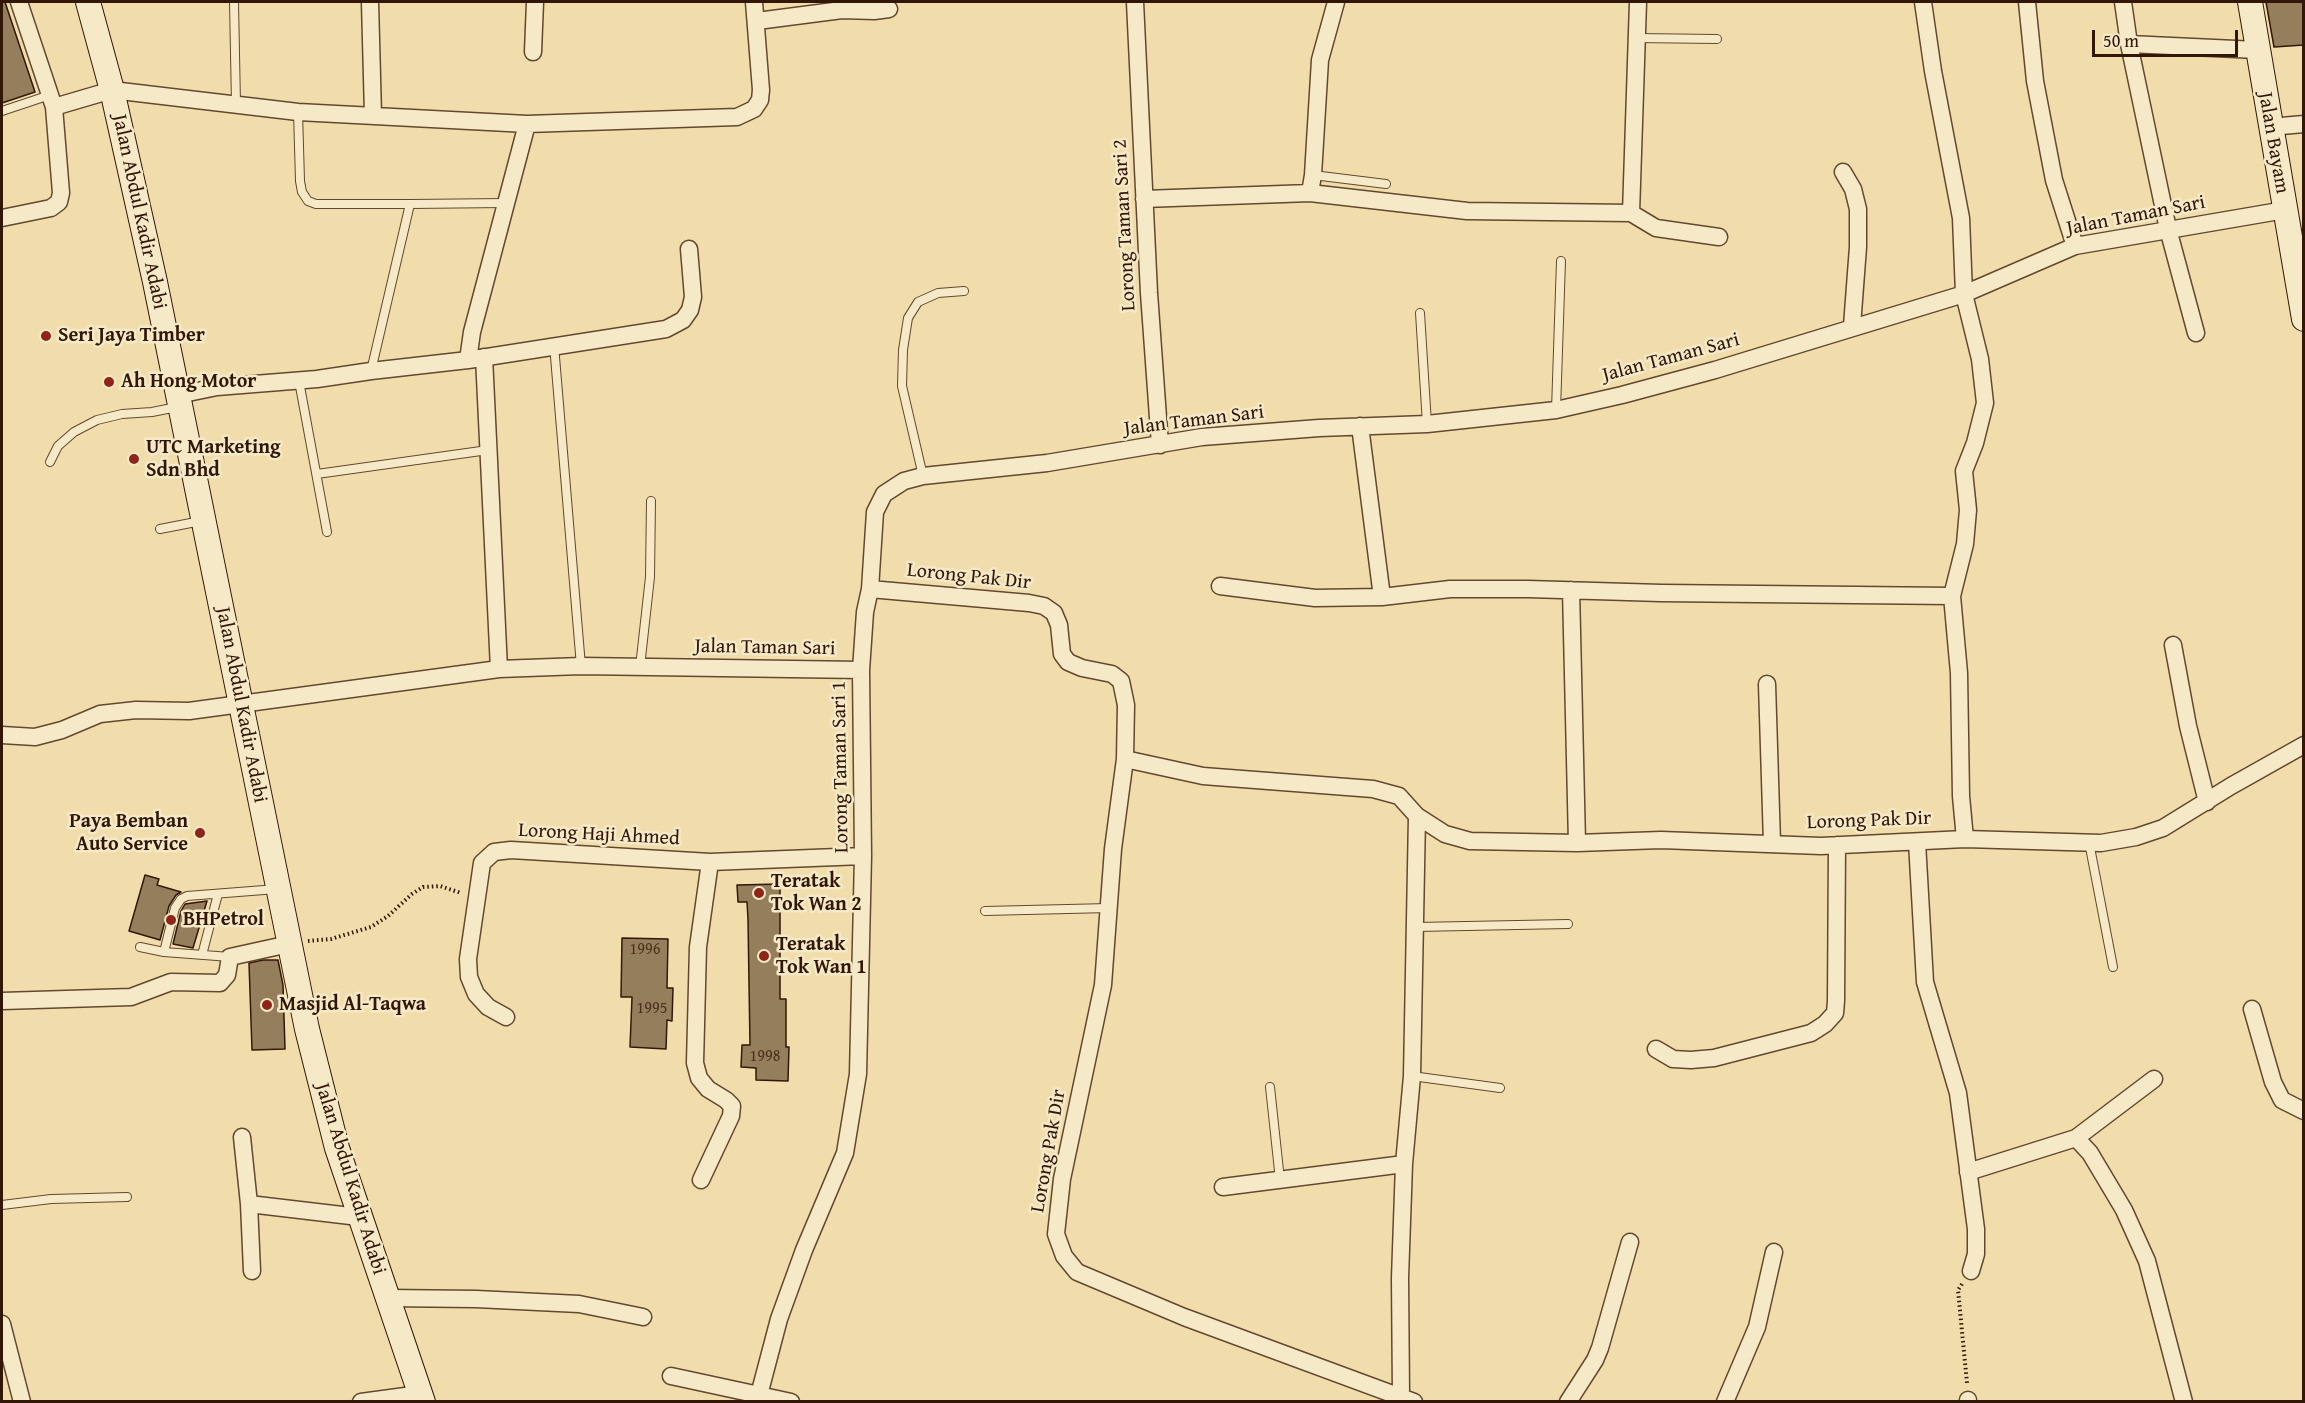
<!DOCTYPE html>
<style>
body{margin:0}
#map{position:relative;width:2305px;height:1403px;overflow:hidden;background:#f1ddab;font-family:"Gentium Book Plus",serif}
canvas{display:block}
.frame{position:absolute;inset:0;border:3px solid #321706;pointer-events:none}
.scale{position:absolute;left:2092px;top:30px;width:146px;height:27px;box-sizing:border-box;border:3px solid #321706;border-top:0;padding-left:8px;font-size:18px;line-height:21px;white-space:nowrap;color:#321706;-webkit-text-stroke:4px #f6e9c8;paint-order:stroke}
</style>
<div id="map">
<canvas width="2305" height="1403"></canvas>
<div class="frame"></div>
<div class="scale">50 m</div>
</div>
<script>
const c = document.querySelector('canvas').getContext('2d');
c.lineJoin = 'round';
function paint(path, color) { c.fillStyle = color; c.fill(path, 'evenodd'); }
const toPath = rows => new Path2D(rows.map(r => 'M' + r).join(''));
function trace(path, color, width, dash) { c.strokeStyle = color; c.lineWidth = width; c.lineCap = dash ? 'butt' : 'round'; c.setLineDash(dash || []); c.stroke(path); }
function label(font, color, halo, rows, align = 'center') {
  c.font = font + ' "Gentium Book Plus",serif'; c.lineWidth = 5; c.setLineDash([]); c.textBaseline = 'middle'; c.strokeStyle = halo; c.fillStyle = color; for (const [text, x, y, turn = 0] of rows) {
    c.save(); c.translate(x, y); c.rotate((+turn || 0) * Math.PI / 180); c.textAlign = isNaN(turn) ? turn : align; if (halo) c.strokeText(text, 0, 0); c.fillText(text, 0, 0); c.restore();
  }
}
const building = toPath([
 [2,2,5,2,35,92,2,103,2,2],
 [2266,2,2304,2,2304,45,2274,47,2266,2],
 [145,875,159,879,157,885,181,892,176,895,169,906,160,940,129,931,145,875],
 [780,884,780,999,786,999,786,1047,789,1047,788,1081,756,1080,756,1068,741,1067,742,1045,750,1045,748,919,747,902,738,902,737,885,780,884],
 [207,901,193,948,173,944,181,911,185,904,207,901],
 [622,938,668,939,667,988,673,988,672,1021,667,1020,666,1049,630,1047,632,997,621,997,622,938],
 [263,960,278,960,283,985,285,1049,252,1050,249,963,263,960]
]);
paint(building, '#957e5c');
trace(building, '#321706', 1.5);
const service = toPath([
 [234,2,236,104],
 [1636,38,1717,39],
 [2,111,50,95],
 [298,112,300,181,302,192,308,201,316,204,410,204],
 [1313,175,1386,184],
 [1420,313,1427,424],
 [554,345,581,666],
 [371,371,410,204,506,203],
 [299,381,327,532],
 [1556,410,1561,261],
 [50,462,58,446,74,432,97,420,122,414,152,412,177,407],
 [317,474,488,450],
 [923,476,902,386,903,350,908,318,918,302,938,293,964,291],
 [160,529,201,521],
 [640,667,650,577,651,501],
 [2089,842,2113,967],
 [985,911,1109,908],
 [1416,927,1568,924],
 [140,947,164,952,230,957],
 [164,952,175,908,181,899,187,896,277,889],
 [202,955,218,894],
 [1412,1076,1500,1088],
 [1270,1087,1280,1180],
 [2,1205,51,1199,127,1197]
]);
const minor = toPath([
 [370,2,373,115],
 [1135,2,1149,293,1160,445],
 [1923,2,1933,71,1961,218,1964,294,1980,359,1985,403,1975,443,1964,471,1968,510,1965,544,1952,596,1959,673,1961,796,1965,839],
 [2027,2,2035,81,2054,180,2075,246],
 [2123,2,2129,44,2168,229,2196,333],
 [757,21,842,10,874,11,889,9],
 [2129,44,2257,50],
 [533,52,535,2],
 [54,107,112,90,298,112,527,124,737,117,754,109,760,100,761,90,754,2],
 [2270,127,2304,124],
 [1843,172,1853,189,1858,209,1858,247,1852,326],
 [1310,193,1313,175,1320,60,1336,2],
 [1144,199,1310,193,1467,211,1631,213,1656,228,1719,237],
 [1631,213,1638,2],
 [2,218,51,208,59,202,61,193,54,107,19,2],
 [484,357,499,669],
 [468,360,472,332,527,124],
 [178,395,217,387,317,379,371,371,468,360,666,329,683,320,690,310,693,297,689,249],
 [1360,426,1382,597],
 [1220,586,1315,598,1382,597,1450,589,1528,589,1661,593,1952,596],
 [870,589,1029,603,1044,606,1054,613,1059,625,1062,654,1068,662,1082,668,1112,674,1121,681,1126,705,1125,759,1113,849,1103,985,1062,1179,1056,1234,1064,1256,1077,1272,1184,1317,1414,1402],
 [1571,590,1577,843],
 [2173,645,2188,726,2207,802],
 [1767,684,1772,843],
 [2,735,35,737,62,730,100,714,136,710,189,711,499,669,581,666,861,670],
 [1125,759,1203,776,1373,789,1399,796,1417,816,1445,834,1470,841,1577,843,1661,840,1821,846,1965,839,2101,843,2136,837,2163,828,2231,786,2304,745],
 [1917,842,1925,982,1958,1093,1976,1229,1976,1254,1971,1271],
 [2,1001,131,997,171,982,220,983,227,975,230,957,289,944],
 [2252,1009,2273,1082,2282,1100,2304,1111],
 [506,1017,488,1007,476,994,469,977,468,959,482,863,494,852,511,850,710,862,863,856],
 [1656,1049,1673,1059,1691,1060,1714,1058,1811,1033,1825,1024,1835,1013,1836,1001,1837,845],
 [242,1137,249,1204],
 [2076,1138,2090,1153,2124,1210,2147,1261,2184,1402],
 [1968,1172,2076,1138,2154,1079],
 [701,1180,731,1116,732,1106,726,1100,708,1089,699,1078,695,1063,698,947,710,862],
 [1223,1187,1404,1164],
 [252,1271,249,1204,359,1217],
 [387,1298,476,1299,579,1304,643,1317],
 [2,1324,22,1402],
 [671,1376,759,1395],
 [1401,1396,1400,1278,1404,1164,1412,1076,1417,816],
 [1968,1400,1968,1402],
 [361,1402,420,1394],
 [791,1402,759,1395,779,1319,804,1250,845,1153,858,1074,863,856,861,670,865,612,870,589,875,512,884,494,904,481,923,476,1047,463,1202,437,1319,428,1427,424,1556,410,1622,395,1715,370,1964,294,2075,246,2285,210],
 [1568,1402,1595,1360,1600,1348,1630,1242],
 [1725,1402,1757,1327,1774,1252]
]);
const secondary = toPath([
 [88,2,112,90,155,282,307,1029,337,1148,423,1402],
 [2250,2,2304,319]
]);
trace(service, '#62482f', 10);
trace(minor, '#62482f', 19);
trace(secondary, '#321706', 26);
trace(toPath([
 [308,941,331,939,371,927,388,916,412,894,423,887,440,886,461,893],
 [1962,1284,1958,1290,1967,1383]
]), '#321706', 4, [1.5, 3]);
trace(service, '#f6e9c8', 8);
trace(minor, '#f6e9c8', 16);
trace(secondary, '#f6e9c8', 24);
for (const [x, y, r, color] of [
 [46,336,6,"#8f2418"],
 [109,382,6,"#8f2418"],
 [134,459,6,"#8f2418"],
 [200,833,6,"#8f2418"],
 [759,893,6,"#8f2418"],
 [171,920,6,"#8f2418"],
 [764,956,6,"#8f2418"],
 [267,1005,6,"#8f2418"]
]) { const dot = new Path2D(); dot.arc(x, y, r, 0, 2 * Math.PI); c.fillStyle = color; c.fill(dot); trace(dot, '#f6e9c8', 2); }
label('16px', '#4b311c', null, [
 ["1996",645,950],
 ["1995",652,1009],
 ["1998",765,1057]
]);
label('20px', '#321706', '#f6e9c8', [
 ["Jalan Bayam",2273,143,80],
 ["Jalan Abdul Kadir Adabi",139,212,78],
 ["Jalan Taman Sari",2136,216,-11],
 ["Lorong Taman Sari 2",1125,225,-93],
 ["Jalan Taman Sari",1671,358,-15],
 ["Jalan Taman Sari",1194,421,-7],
 ["Lorong Pak Dir",969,577,6],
 ["Jalan Taman Sari",765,648,1],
 ["Jalan Abdul Kadir Adabi",241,705,79],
 ["Lorong Taman Sari 1",841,767,-91],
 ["Lorong Pak Dir",1869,821,-2],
 ["Lorong Haji Ahmed",599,835,3],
 ["Lorong Pak Dir",1049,1151,-80],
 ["Jalan Abdul Kadir Adabi",350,1179,73]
]);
label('bold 20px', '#321706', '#f6e9c8', [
 ["Seri Jaya Timber",58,336],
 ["Ah Hong Motor",121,382],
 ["UTC Marketing",146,448],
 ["Sdn Bhd",146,471],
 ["Paya Bemban",188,822,"right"],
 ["Auto Service",188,845,"right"],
 ["Teratak",771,882],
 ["Tok Wan 2",771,905],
 ["BHPetrol",183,920],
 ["Teratak",776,945],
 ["Tok Wan 1",776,968],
 ["Masjid Al-Taqwa",279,1005]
], 'left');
</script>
